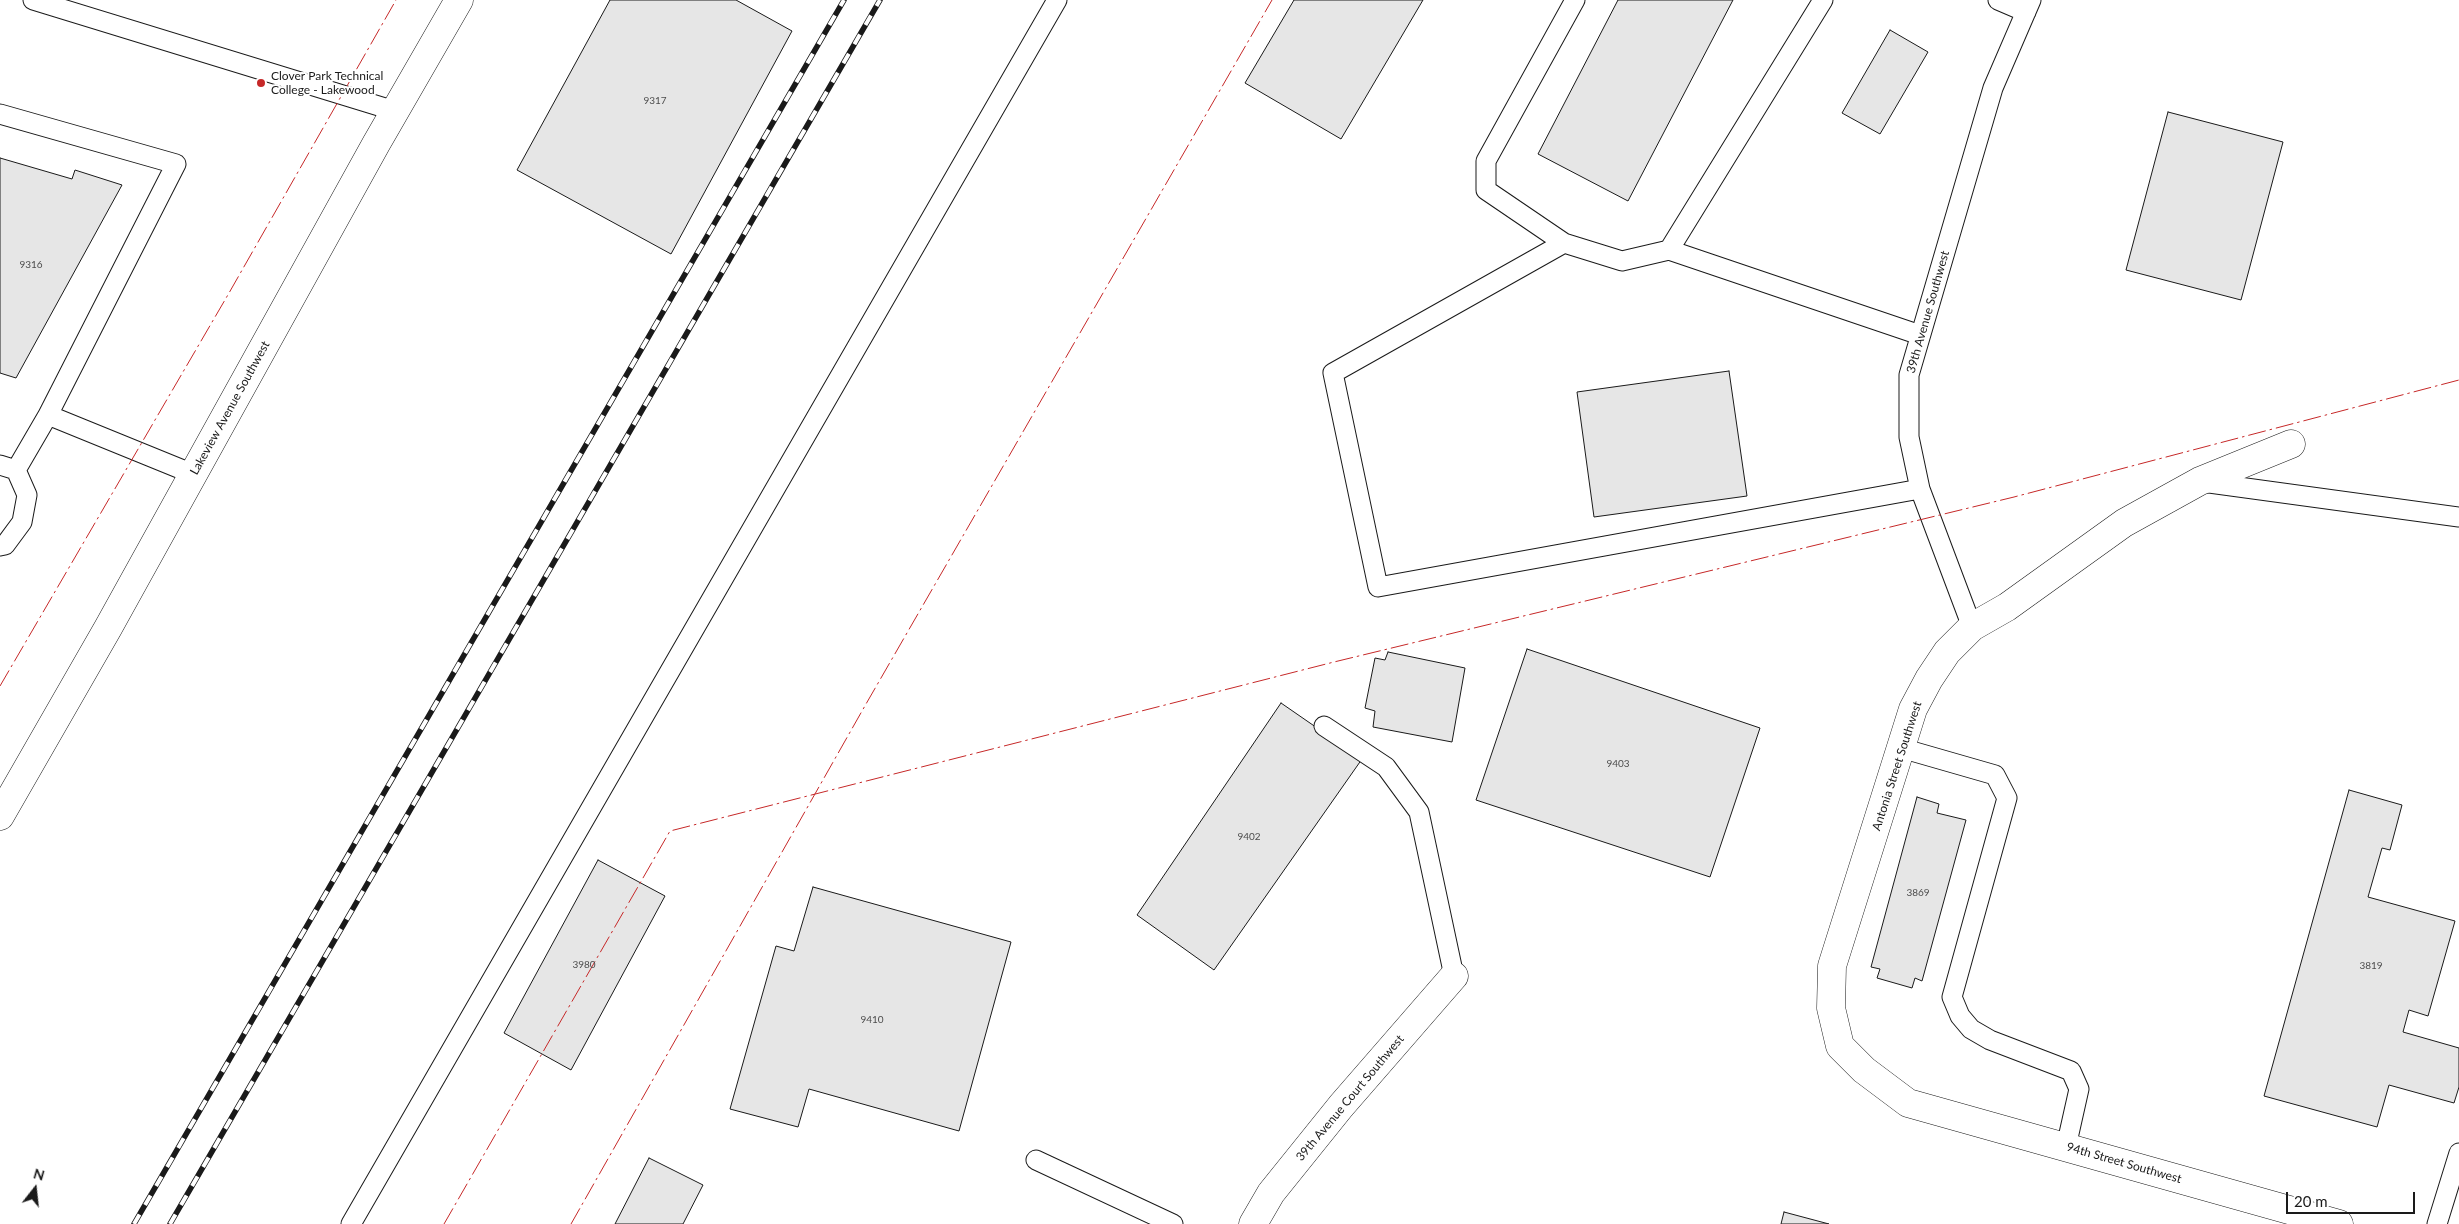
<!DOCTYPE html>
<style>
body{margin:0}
#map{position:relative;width:2459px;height:1224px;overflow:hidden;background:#fff;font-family:Lato,sans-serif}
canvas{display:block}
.north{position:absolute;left:10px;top:1164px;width:50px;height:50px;-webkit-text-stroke:4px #fff;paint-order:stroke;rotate:16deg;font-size:14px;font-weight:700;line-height:20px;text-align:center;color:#1a1a1a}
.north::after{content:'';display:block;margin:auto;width:18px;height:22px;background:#1a1a1a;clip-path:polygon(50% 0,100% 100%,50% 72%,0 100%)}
.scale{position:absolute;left:2286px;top:1192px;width:129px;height:22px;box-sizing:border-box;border:2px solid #1a1a1a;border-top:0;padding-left:6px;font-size:15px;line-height:18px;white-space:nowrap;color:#1a1a1a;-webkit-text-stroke:4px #fff;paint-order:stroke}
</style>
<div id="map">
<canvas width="2459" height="1224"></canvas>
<div class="north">N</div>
<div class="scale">20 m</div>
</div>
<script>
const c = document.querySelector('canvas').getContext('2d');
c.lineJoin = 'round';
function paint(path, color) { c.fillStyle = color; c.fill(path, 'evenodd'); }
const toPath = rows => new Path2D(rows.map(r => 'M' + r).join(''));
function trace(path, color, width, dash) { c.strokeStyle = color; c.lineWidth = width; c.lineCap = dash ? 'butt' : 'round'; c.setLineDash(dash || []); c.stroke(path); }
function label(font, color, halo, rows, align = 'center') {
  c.font = font + ' Lato,sans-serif'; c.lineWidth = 4; c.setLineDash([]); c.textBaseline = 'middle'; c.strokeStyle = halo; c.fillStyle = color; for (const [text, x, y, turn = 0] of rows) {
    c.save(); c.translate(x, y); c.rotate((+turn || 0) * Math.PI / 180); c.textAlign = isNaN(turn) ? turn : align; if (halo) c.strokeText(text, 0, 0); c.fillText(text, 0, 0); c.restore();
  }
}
const building = toPath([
 [610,0,736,0,792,31,671,254,517,170,610,0],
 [1294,0,1423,0,1341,139,1245,83,1294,0],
 [1618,0,1733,0,1628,201,1538,154,1618,0],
 [1890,30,1928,52,1880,134,1842,113,1890,30],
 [2168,112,2283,142,2241,300,2126,270,2168,112],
 [0,158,72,179,75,170,122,185,16,378,0,373,0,158],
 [1729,371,1747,496,1594,517,1577,392,1729,371],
 [1527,649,1760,728,1710,877,1476,800,1527,649],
 [1388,652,1465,668,1452,742,1373,727,1375,711,1365,708,1375,658,1385,660,1388,652],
 [1281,703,1362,759,1214,970,1137,915,1281,703],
 [2349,790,2402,805,2390,850,2382,848,2368,897,2455,921,2428,1016,2409,1010,2403,1032,2459,1048,2459,1087,2454,1103,2389,1085,2377,1127,2264,1096,2349,790],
 [1917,797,1939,804,1937,813,1966,820,1922,981,1915,978,1912,988,1877,978,1880,969,1871,967,1917,797],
 [598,860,665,896,571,1070,504,1033,598,860],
 [813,887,1011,942,959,1131,809,1089,798,1127,730,1109,776,946,794,951,813,887],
 [649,1158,703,1185,683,1224,615,1224,649,1158],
 [1784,1212,1829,1224,1781,1224,1784,1212]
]);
paint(building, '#e6e6e6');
trace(building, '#1a1a1a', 1);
const service = toPath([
 [33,0,395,111],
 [1575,0,1486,161,1486,190,1564,243,1622,261,1669,250,1823,0],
 [1998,0,2026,12],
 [0,114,176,164,48,415,193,474],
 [1564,243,1333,373,1378,587,1920,489],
 [1669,250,1920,335],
 [0,465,16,470,48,415],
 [2202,482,2459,517],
 [0,546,5,545,22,522,27,495,16,470],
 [1972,627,1920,489,1909,437,1909,375,1993,88,2031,0],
 [1324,726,1386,767,1419,812,1454,976],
 [1901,748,1995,775,2007,798,1952,997,1960,1016,1971,1029,1990,1040,2071,1071,2079,1089,2066,1147],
 [1036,1160,1173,1224],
 [351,1224,1057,0],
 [2437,1224,2459,1153]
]);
const minor = toPath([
 [2291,444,2200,481,2124,523,2007,607,1972,627,1947,652,1929,679,1913,709,1832,966,1831,1008,1840,1046,1864,1070,1908,1103,2339,1224],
 [1253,1224,1271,1193,1341,1106,1454,976]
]);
const tertiary = toPath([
 [0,816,108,628,376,144,459,0]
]);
trace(service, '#1a1a1a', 21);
trace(minor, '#1a1a1a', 29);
trace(tertiary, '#1a1a1a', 29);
trace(service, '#fff', 19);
trace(minor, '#fff', 28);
trace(tertiary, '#fff', 28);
const rail = toPath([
 [134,1224,844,0],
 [170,1224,880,0]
]);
trace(rail, '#1a1a1a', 5.5);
trace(rail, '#fff', 4, [11]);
trace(toPath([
 [0,686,229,293,396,0],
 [444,1224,670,831,1334,662,2014,497,2459,380],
 [571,1224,866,704,1272,0]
]), '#c62828', 1, [18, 4, 2.5, 4]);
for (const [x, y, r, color] of [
 [261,83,5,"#c62828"]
]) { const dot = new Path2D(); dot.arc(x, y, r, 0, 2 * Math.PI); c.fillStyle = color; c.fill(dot); trace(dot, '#fff', 2); }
label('10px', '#4d4d4d', null, [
 ["9317",655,101],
 ["9316",31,265],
 ["9403",1618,764],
 ["9402",1249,837],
 ["3869",1918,893],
 ["3980",584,965],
 ["3819",2371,966],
 ["9410",872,1020]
]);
label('12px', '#1a1a1a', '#fff', [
 ["Clover Park Technical",271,76],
 ["College - Lakewood",271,90]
], 'left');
label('12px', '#1a1a1a', '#fff', [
 ["39th Avenue Southwest",1928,312,-74],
 ["Lakeview Avenue Southwest",230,408,-61],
 ["Antonia Street Southwest",1897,766,-72],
 ["39th Avenue Court Southwest",1350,1098,-50],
 ["94th Street Southwest",2124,1163,16]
]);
</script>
